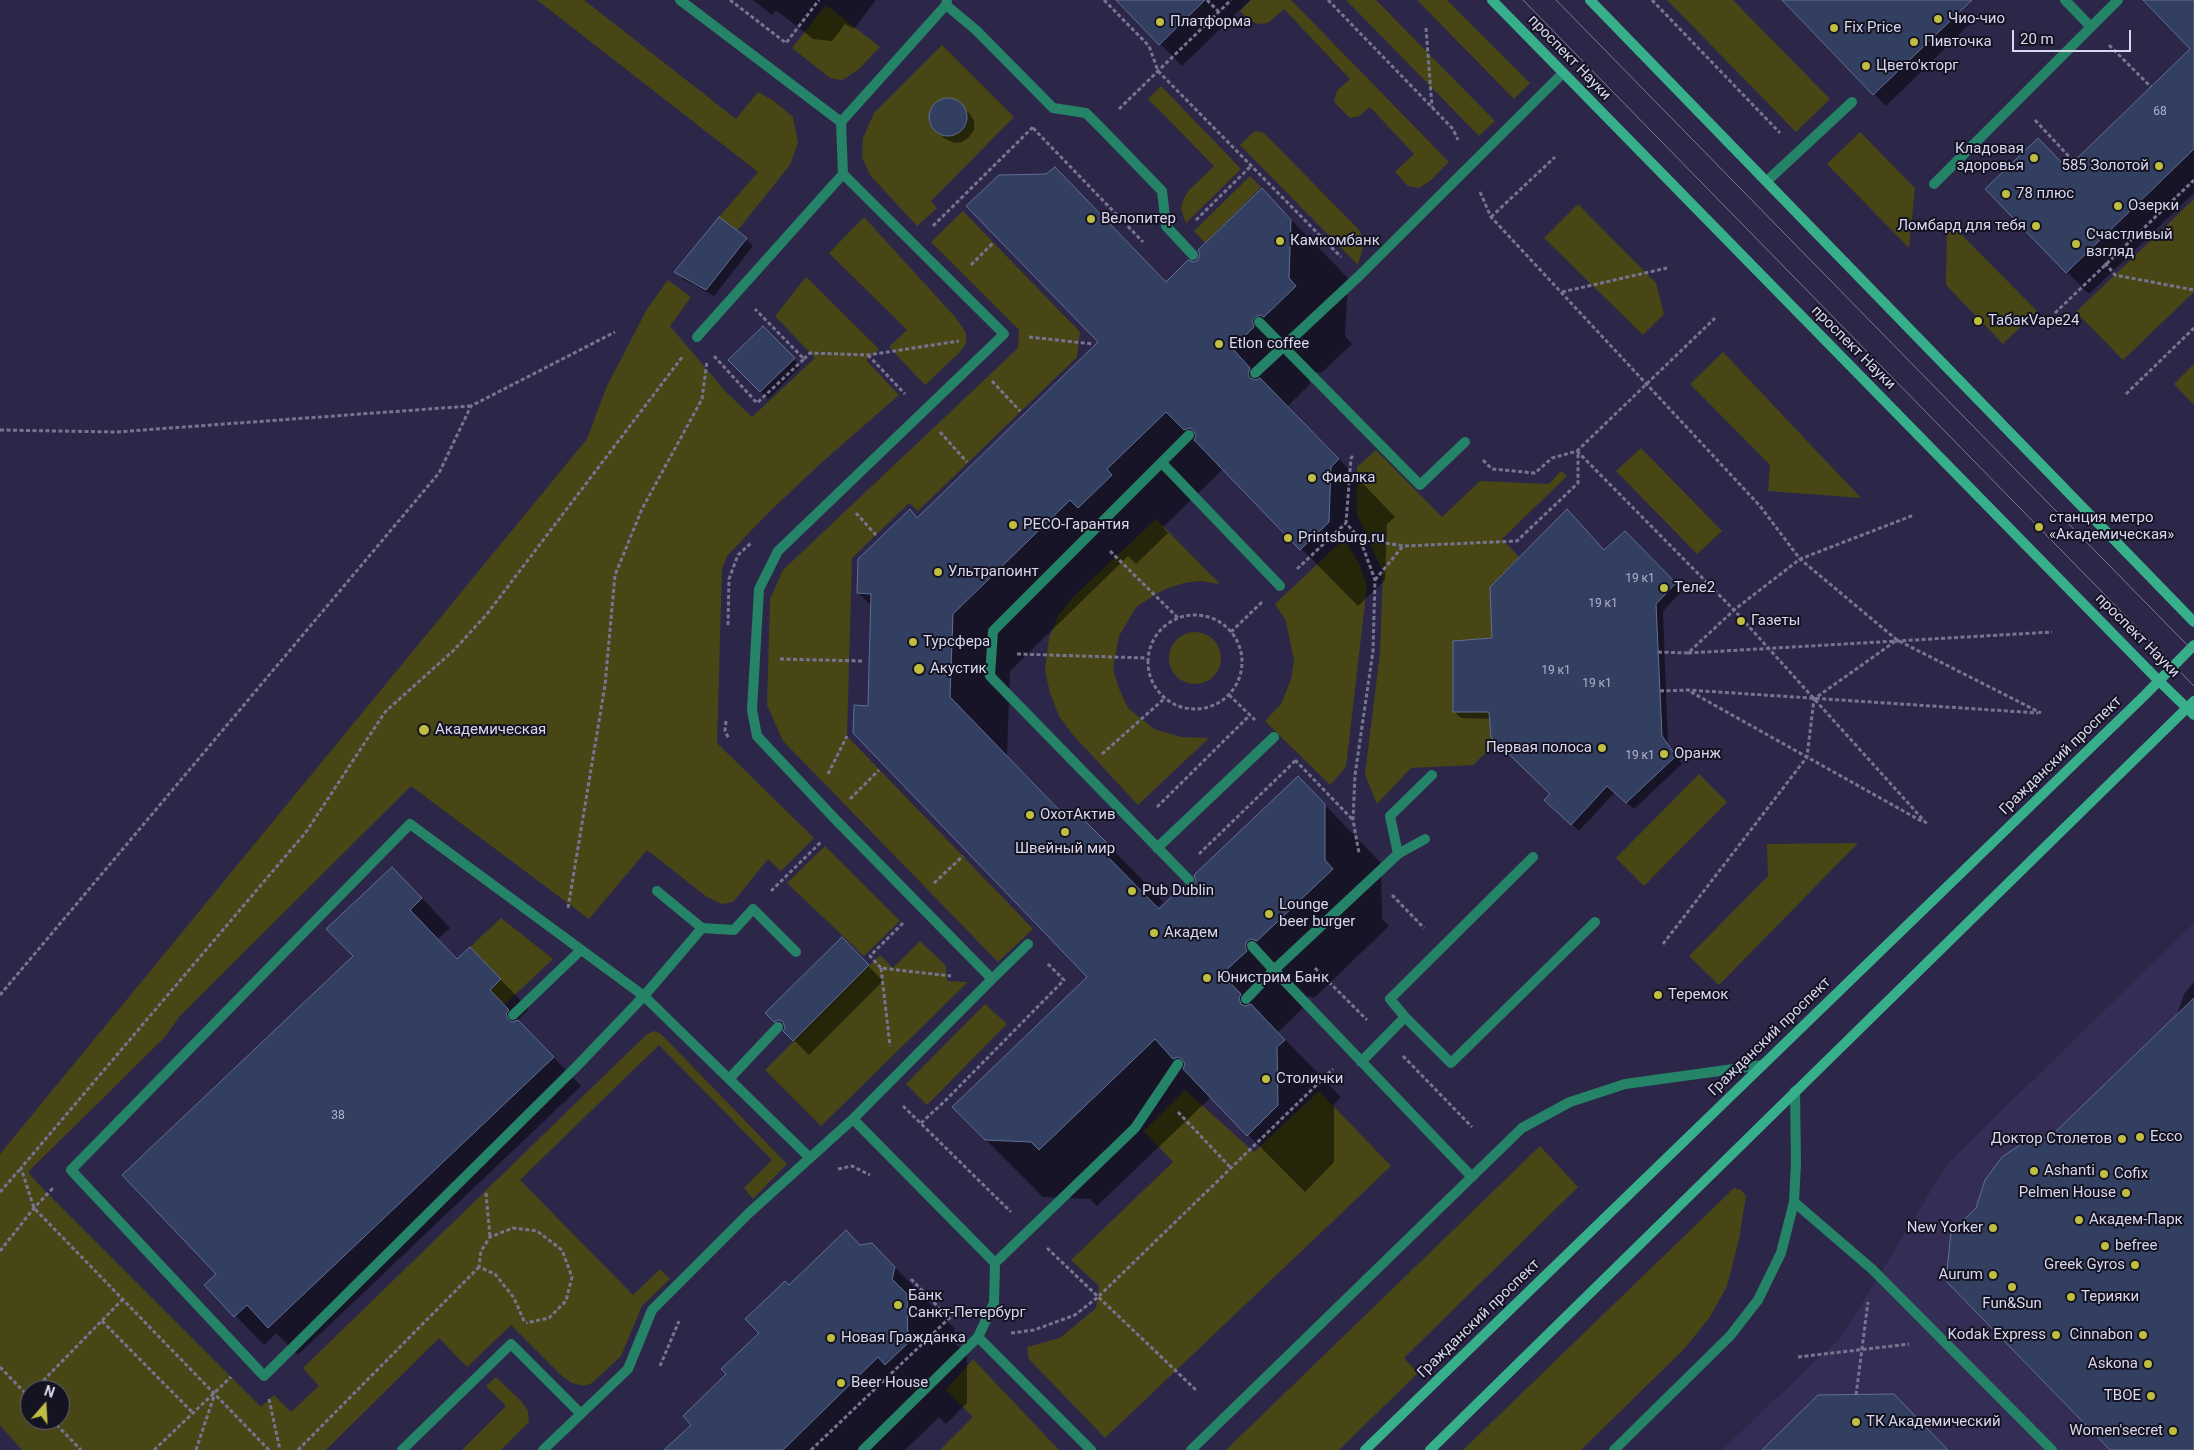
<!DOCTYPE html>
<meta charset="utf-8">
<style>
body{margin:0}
#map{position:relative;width:2194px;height:1450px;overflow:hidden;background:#2c2749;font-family:Roboto,sans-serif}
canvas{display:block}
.north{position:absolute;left:20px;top:1380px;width:50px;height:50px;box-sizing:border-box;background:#141322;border:1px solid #636174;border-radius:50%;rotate:19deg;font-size:14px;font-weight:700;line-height:20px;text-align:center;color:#d9d7ee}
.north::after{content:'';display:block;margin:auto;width:18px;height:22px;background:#c0be41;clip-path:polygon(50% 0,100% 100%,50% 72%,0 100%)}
.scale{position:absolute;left:2012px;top:30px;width:119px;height:22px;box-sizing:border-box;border:2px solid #d9d7ee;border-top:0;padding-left:6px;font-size:15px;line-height:18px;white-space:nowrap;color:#d9d7ee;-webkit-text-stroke:4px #141322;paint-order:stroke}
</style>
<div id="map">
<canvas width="2194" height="1450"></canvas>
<div class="north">N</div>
<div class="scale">20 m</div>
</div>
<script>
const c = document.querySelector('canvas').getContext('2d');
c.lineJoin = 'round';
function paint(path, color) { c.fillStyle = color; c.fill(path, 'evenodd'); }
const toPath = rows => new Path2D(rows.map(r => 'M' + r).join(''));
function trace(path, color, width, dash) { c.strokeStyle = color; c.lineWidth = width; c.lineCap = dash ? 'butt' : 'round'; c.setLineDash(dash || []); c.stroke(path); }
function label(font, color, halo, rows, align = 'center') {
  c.font = font + ' Roboto,sans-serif'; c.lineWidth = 4; c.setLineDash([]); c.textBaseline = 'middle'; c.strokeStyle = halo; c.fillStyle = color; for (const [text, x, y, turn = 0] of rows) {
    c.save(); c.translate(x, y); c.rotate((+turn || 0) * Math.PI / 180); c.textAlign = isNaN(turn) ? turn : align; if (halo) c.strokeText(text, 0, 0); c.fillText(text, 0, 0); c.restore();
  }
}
paint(toPath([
 [2194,923,2194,1450,1722,1450,1842,1336,1948,1163]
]), '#342e57');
paint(toPath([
 [537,0,584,0,736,119,758,92,774,101,793,117,798,143,790,165,737,231,719,217,758,172],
 [1251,0,1291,0,1449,162,1430,181,1419,188,1408,186,1395,172,1414,154,1370,107,1359,116,1350,118,1334,102,1337,91,1350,79,1284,9,1268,23,1258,24,1249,20,1240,11],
 [1346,0,1376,0,1495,121,1479,136],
 [1417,0,1447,0,1530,83,1514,99],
 [1667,0,1733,0,1830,99,1796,132],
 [826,5,880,47,858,70,842,80,830,78,792,48],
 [942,45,1014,117,931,201,937,208,917,226,870,175,862,157,863,138,874,113],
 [1161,86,1241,169,1186,223,1181,209,1183,200,1189,190,1214,166,1148,99],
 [1255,131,1264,133,1360,231,1364,243,1358,265,1240,145],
 [1860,132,1915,188,1909,248,1827,164],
 [1250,176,1261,187,1205,243,1194,231],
 [2194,199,2194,292,2123,360,2076,312],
 [1578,204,1656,283,1664,314,1643,335,1544,238],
 [963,211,1080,332,1077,357,918,511,909,503,852,558,847,736,1033,929,998,962,783,741,767,705,770,599,783,570,1018,348,1019,330,931,242],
 [864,217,956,318,966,333,966,343,961,351,925,385,889,347,907,330,829,253],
 [1947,220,2037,311,2003,344,1946,285],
 [806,277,879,349,866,360,899,395,820,464,768,513,727,556,722,569,717,743,814,838,781,871,768,859,733,902,722,904,707,897,647,850,589,919,411,786,180,1016,165,1037,28,1172,43,1189,261,1407,274,1395,291,1412,319,1386,303,1368,646,1035,654,1031,661,1034,787,1164,753,1199,744,1188,772,1160,659,1045,520,1180,633,1295,660,1269,670,1279,642,1306,621,1356,592,1383,584,1386,572,1383,562,1376,511,1325,467,1367,439,1338,326,1450,22,1450,0,1425,0,1154,587,439,607,386,647,309,668,280,691,297,670,326,726,392,752,417,815,358,775,316],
 [30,1390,60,1390,60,1420,30,1420],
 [1723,352,1861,498,1768,491,1770,465,1690,384],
 [2194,364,2194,405,2174,384],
 [1641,448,1722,531,1697,554,1616,471],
 [1376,450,1442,517,1480,481,1549,484,1561,471,1567,476,1502,539,1519,557,1490,587,1492,638,1453,641,1453,711,1489,712,1491,737,1497,742,1473,765,1411,768,1377,804,1365,775,1380,652,1383,572,1357,515,1357,467],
 [1156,519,1220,584,1200,581,1184,583,1163,590,1136,607,1119,636,1113,670,1120,691,1128,708,1154,729,1181,737,1209,738,1138,805,1073,735,1059,716,1050,693,1045,671,1049,638,1058,616,1072,598],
 [1344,539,1359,563,1367,586,1346,767,1330,785,1265,721,1281,704,1291,680,1294,661,1286,621,1275,604],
 '1169 658a26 26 0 1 1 52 0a26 26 0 1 1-52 0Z',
 [1699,774,1727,802,1644,886,1616,858],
 [1858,843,1719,985,1689,956,1768,876,1767,844],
 [825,846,900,921,864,956,787,883],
 [501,918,553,959,504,1005,490,990,501,979,470,947],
 [920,941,946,966,947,981,968,982,821,1126,765,1070,880,955,893,968],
 [985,1004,1007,1024,927,1105,906,1084],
 [1185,1090,1254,1152,1319,1091,1391,1166,1105,1438,1029,1359,1027,1347,1060,1338,1096,1308,1099,1286,1071,1260,1173,1162,1144,1131],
 [1540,1146,1578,1187,1404,1358,1418,1373,1339,1450,1226,1450],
 [1734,1188,1741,1190,1746,1196,1739,1239,1727,1286,1710,1317,1685,1348,1581,1450,1463,1450],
 [973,1359,1059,1450,940,1450,973,1417,946,1390],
 [496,1377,522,1402,528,1411,529,1422,501,1450,462,1450,506,1406,486,1386]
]), '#474614');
paint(toPath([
 [753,0,876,0,854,29,845,24,832,41,813,39,776,10,772,15],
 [1117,0,1250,0,1182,66],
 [1783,0,1949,0,1971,23,1886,106],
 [2146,0,2194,0,2194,193,2089,294,2067,272,2068,170,2192,49],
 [952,99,970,114,974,121,974,130,969,137,962,142,954,143,944,138,930,121,931,112,936,103,943,100],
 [1262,190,1348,278,1345,336,1352,344,1321,373,1318,372,1312,374,1309,378,1310,384,1288,406,1395,517,1387,524,1385,580,1358,606,1223,469,1163,527,1168,533,1136,564,1128,556,1010,671,1007,755,1067,818,1074,811,1131,868,1163,902,1157,907,1160,910,1187,888,1194,886,1298,777,1381,863,1382,919,1389,926,1314,998,1309,996,1304,998,1302,1005,1303,1008,1278,1032,1341,1097,1334,1104,1334,1162,1305,1192,1211,1097,1097,1206,1090,1199,1043,1197,985,1139,1089,977,869,707,872,606,858,593,918,519,1100,342,1112,226,1167,283,1199,261],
 [746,239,753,246,714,296,683,279,676,272],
 [763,327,801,366,768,399,730,360],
 [1625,533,1682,591,1663,611,1668,745,1682,764,1634,809,1615,792,1579,831,1553,807,1551,794,1491,719,1461,718,1454,711,1494,639,1604,552],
 [421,897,450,928,438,939,458,960,499,978,529,1009,518,1020,581,1086,298,1355,276,1333,264,1345,206,1285,218,1274,124,1175],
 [842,939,883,981,809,1055,767,1013],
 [2194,982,2194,1450,2112,1450,2052,1137,2176,1017,2184,994],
 [872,1244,955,1329,952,1340,967,1355,967,1403,946,1424,939,1417,905,1450,666,1450,692,1425,728,1374,761,1333,789,1287,860,1247]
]), '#0007');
const building = toPath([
 [1116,0,1205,0,1159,45,1116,0],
 [1782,0,1972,0,1873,95,1782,0],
 [2143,0,2194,0,2194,149,2066,273,1985,189,2038,138,2067,168,2190,49,2143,0],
 '929 117a19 19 0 1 1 38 0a19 19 0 1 1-38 0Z',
 [1055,167,1166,282,1188,260,1194,262,1198,260,1200,254,1198,250,1262,188,1291,220,1289,278,1296,286,1264,317,1260,315,1255,317,1252,321,1254,327,1232,348,1250,368,1248,374,1250,378,1256,380,1260,378,1339,459,1331,467,1329,522,1300,550,1194,440,1196,436,1194,431,1190,428,1184,430,1166,412,1107,469,1112,475,1078,508,1070,500,953,614,950,697,1066,817,1074,810,1108,844,1101,850,1159,909,1184,885,1188,887,1193,885,1196,881,1194,875,1298,776,1325,804,1325,860,1333,869,1257,941,1251,939,1247,941,1245,947,1247,951,1222,974,1241,994,1239,998,1241,1004,1245,1006,1251,1004,1285,1040,1277,1047,1278,1105,1247,1136,1183,1069,1185,1064,1182,1059,1178,1057,1173,1059,1155,1039,1039,1150,1031,1142,985,1140,952,1107,1087,977,853,733,854,705,868,706,871,594,857,593,858,559,910,509,917,518,1098,342,966,206,999,175,1046,174,1055,167],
 [719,217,747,238,706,290,674,272,719,217],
 [763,326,795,358,760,392,728,360,763,326],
 [1567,509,1604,550,1625,531,1676,583,1656,604,1662,736,1676,756,1626,803,1607,786,1571,825,1544,800,1550,794,1491,737,1489,712,1453,712,1453,641,1492,638,1490,587,1567,509],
 [392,867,422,898,410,910,457,959,470,947,501,979,490,990,509,1010,506,1014,508,1019,512,1022,518,1020,554,1057,268,1328,247,1305,234,1317,204,1285,216,1274,122,1175,353,956,326,929,392,867],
 [842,937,869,965,793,1041,783,1031,785,1028,783,1022,779,1020,774,1022,765,1013,842,937],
 [2194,998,2194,1450,2110,1450,1946,1281,1951,1232,1976,1208,1985,1180,2002,1157,2026,1141,2051,1136,2194,998],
 [846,1230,860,1245,872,1243,895,1267,892,1279,907,1294,908,1343,885,1365,878,1357,783,1450,664,1450,691,1425,683,1416,726,1374,721,1369,759,1333,745,1319,785,1281,789,1285,846,1230],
 [1894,1394,1948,1450,1762,1450,1818,1395,1894,1394]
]);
paint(building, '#333f61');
trace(building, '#616e94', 1);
trace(toPath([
 [730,0,786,43,819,0],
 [1104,0,1149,46,1158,71,1341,257],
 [1207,0,1219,12],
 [1328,0,1453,129,1458,140],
 [1652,0,1780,133],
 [1426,28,1432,107],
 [2109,45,2151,87],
 [1119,109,1231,0],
 [2035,120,2074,162],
 [1033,128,1143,242],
 [1480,192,1491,217,1760,506,1800,559,1897,640,2041,713],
 [1491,217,1555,157],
 [1196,220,1251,166],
 [933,226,1033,127],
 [2105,263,2115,275,2194,290],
 [971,265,994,242],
 [1562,292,1667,268],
 [2055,313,2194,180],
 [1029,337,1093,344],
 [868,355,905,394],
 [714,356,757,403,804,359,755,309],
 [804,359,810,353,868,355,959,341],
 [992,381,1020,411],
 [2126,394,2194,328],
 [0,430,116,432,470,406],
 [940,432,967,462],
 [1577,451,1734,610,1927,824],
 [1353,456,1351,458,1346,523,1360,539,1375,580,1373,651,1355,775,1353,820,1359,853],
 [1483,460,1492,469,1535,473,1552,458,1577,451,1715,318],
 [856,513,876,535],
 [1360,539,1404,546,1517,541,1578,483,1578,452],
 [1110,551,1178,618],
 [1297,569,1346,523],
 [1375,580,1403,546],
 '1148 662a47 47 0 1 1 94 0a47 47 0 1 1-94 0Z',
 [728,625,729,579,738,555,751,543],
 [1231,632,1262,602],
 [1658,652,1688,653,1734,610,1800,559,1914,515],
 [1688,653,2052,632],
 [1017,654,1146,658],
 [780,659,862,661],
 [1660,691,1688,690,2038,713],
 [1691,692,1923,822],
 [1229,695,1255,720],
 [726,721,725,731,729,739],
 [1102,754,1165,698],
 [1295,760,1353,820],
 [828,774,847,736],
 [850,799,879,770],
 [1157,807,1250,715],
 [1199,854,1295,761],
 [934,883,963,856],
 [771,891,822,841],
 [1392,895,1424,928],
 [568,908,605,685,615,575,642,509,702,399,707,361],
 [903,923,870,956,881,968,951,976],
 [1663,944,1807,757,1814,699,1897,640],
 [881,968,890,1046],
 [1315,968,1367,1020],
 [0,995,439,473,471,406,615,332],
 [1403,1056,1472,1127],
 [903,1106,1011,1212],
 [1178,1112,1231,1168],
 [921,1123,946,1100,1064,980,1047,963],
 [838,1169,852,1166,870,1175],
 [0,1192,21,1168],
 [486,1193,490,1237],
 [1047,1248,1197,1391],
 [0,1251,34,1208,53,1188],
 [911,1279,949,1318],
 [102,1321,193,1413],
 [524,1321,514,1298,495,1274,479,1267,481,1251,490,1237,513,1228,537,1231,562,1250,572,1277,566,1301,549,1318,526,1323],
 [1011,1333,1034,1330,1075,1315,1098,1297,1333,1069],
 [1798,1357,1909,1344],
 [660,1366,679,1321],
 [0,1367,28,1396],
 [34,1390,123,1299],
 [30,1394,28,1396,30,1398],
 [1856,1395,1868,1302],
 [269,1399,280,1450],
 [52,1420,81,1450],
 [154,1450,231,1377],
 [196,1450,214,1396],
 [269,1450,34,1208,21,1168,306,832,385,712,454,650,487,614,683,356],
 [298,1450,479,1267],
 [811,1450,963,1305]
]), '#777491', 3, [4, 2.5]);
trace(toPath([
 [680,0,841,122],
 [2065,0,2091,27],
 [946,5,976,30,1053,108,1086,113,1101,128,1162,191,1166,226,1193,255],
 [1767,181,1852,102],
 [1934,184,2118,0],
 [1259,322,1420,485,1465,442],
 [697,337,843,174,841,122,946,5,947,0],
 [1255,373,1359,276,1563,73],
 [1162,463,1280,586],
 [1432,775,1390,816,1398,854,1274,970,1472,1177],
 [1157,848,1274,737],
 [1398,854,1425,839],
 [1189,880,990,676,993,631,1189,435],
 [657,891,702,928,734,930,753,909,796,952],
 [702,928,644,996,578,1065,264,1376,71,1170,410,824,644,996,809,1157],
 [992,979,1028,944],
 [1246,999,1274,970,1252,946],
 [513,1015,581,950],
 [1405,1017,1390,999,1533,857],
 [1361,1062,1405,1017,1451,1063,1595,922],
 [729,1079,778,1027],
 [853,1119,995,1263,994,1303,978,1337,1091,1450],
 [1794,1202,1872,1269,2052,1450],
 [995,1263,1135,1128,1178,1064],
 [402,1450,511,1344,580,1413],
 [543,1450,628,1369,652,1310,749,1213,853,1119,992,979,835,819,757,736,752,710,759,589,778,551,1004,334,843,174],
 [863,1450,978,1337]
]), '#258367', 10);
trace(toPath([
 [1191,1450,1522,1128,1570,1102,1625,1084,1763,1065],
 [1614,1450,1730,1336,1758,1300,1781,1253,1794,1202,1796,1163,1795,1091]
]), '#258367', 10);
trace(toPath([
 [1492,0,2159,681,2194,715],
 [1590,0,2194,622],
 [1365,1450,2144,696,2194,645],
 [1430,1450,2194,701]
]), '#38af8b', 10);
trace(toPath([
 [1523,0,2194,686],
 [1556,0,2194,652]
]), '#7b7895', 1);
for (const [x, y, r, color] of [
 [1938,19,5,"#c0be41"],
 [1160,22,5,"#c0be41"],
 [1834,28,5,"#c0be41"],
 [1914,42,5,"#c0be41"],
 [1866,66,5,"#c0be41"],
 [2034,158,5,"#c0be41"],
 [2159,166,5,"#c0be41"],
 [2006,194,5,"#c0be41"],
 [2118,206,5,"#c0be41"],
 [1091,219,5,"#c0be41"],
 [2036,226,5,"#c0be41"],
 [1280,241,5,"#c0be41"],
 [2076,244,5,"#c0be41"],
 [1978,321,5,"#c0be41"],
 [1219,344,5,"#c0be41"],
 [1312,478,5,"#c0be41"],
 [1013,525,5,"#c0be41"],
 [2039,527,5,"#c0be41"],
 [1288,538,5,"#c0be41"],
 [938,572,5,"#c0be41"],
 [1664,588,5,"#c0be41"],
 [1741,621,5,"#c0be41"],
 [913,642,5,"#c0be41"],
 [919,669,6,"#c0be41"],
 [424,730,6,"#c0be41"],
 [1602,748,5,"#c0be41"],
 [1664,754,5,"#c0be41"],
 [1030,815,5,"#c0be41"],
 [1065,832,5,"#c0be41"],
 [1132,891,5,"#c0be41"],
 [1269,914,5,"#c0be41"],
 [1154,933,5,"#c0be41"],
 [1207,978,5,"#c0be41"],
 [1658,995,5,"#c0be41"],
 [1266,1079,5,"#c0be41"],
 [2140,1137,5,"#c0be41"],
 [2122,1139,5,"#c0be41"],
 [2034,1171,5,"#c0be41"],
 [2104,1174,5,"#c0be41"],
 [2126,1193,5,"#c0be41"],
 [2079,1220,5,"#c0be41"],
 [1993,1228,5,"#c0be41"],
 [2105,1246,5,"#c0be41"],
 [2135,1265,5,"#c0be41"],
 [1993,1275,5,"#c0be41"],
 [2012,1287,5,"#c0be41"],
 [2071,1297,5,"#c0be41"],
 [898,1305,5,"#c0be41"],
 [2056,1335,5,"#c0be41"],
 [2143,1335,5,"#c0be41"],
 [831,1338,5,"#c0be41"],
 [2148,1364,5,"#c0be41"],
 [841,1383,5,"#c0be41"],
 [2151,1396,5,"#c0be41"],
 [1856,1422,5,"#c0be41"],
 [2173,1431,5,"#c0be41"]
]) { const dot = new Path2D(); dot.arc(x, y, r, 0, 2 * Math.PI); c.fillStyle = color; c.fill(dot); trace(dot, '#141322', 2); }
label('12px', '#b0b1cb', null, [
 ["68",2160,112],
 ["19 к1",1640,579],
 ["19 к1",1603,604],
 ["19 к1",1556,671],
 ["19 к1",1597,684],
 ["19 к1",1640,756],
 ["38",338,1116]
]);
label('15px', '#d9d7ee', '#141322', [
 ["Чио-чио",1948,19],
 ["Платформа",1170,22],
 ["Fix Price",1844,28],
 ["Пивточка",1924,42],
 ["Цвето'кторг",1876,66],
 ["Кладовая",2024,149,"right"],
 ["здоровья",2024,166,"right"],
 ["585 Золотой",2149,166,"right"],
 ["78 плюс",2016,194],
 ["Озерки",2128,206],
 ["Велопитер",1101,219],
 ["Ломбард для тебя",2026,226,"right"],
 ["Счастливый",2086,235],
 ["взгляд",2086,252],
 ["Камкомбанк",1290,241],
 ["ТабакVape24",1988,321],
 ["Etlon coffee",1229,344],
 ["Фиалка",1322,478],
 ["станция метро",2049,518],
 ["«Академическая»",2049,535],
 ["РЕСО-Гарантия",1023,525],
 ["Printsburg.ru",1298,538],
 ["Ультрапоинт",948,572],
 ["Теле2",1674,588],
 ["Газеты",1751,621],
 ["Турсфера",923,642],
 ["Акустик",930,669],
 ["Академическая",435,730],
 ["Первая полоса",1592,748,"right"],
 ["Оранж",1674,754],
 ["ОхотАктив",1040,815],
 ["Швейный мир",1065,849,"center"],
 ["Pub Dublin",1142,891],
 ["Lounge",1279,905],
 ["beer burger",1279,922],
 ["Академ",1164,933],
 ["Юнистрим Банк",1217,978],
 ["Теремок",1668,995],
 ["Столички",1276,1079],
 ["Ecco",2150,1137],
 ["Доктор Столетов",2112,1139,"right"],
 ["Ashanti",2044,1171],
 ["Cofix",2114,1174],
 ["Pelmen House",2116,1193,"right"],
 ["Академ-Парк",2089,1220],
 ["New Yorker",1983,1228,"right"],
 ["befree",2115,1246],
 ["Greek Gyros",2125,1265,"right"],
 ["Aurum",1983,1275,"right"],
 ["Банк",908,1296],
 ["Санкт-Петербург",908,1313],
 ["Терияки",2081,1297],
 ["Fun&Sun",2012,1304,"center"],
 ["Kodak Express",2046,1335,"right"],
 ["Cinnabon",2133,1335,"right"],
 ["Новая Гражданка",841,1338],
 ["Askona",2138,1364,"right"],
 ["Beer House",851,1383],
 ["ТВОЕ",2141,1396,"right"],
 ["ТК Академический",1866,1422],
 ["Women'secret",2163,1431,"right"]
], 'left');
label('15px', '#d9d7ee', '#141322', [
 ["проспект Науки",1569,58,46],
 ["проспект Науки",1853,348,45],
 ["проспект Науки",2137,636,45],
 ["Гражданский проспект",2061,756,-44],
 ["Гражданский проспект",1770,1037,-44],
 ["Гражданский проспект",1479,1319,-44]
]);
</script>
